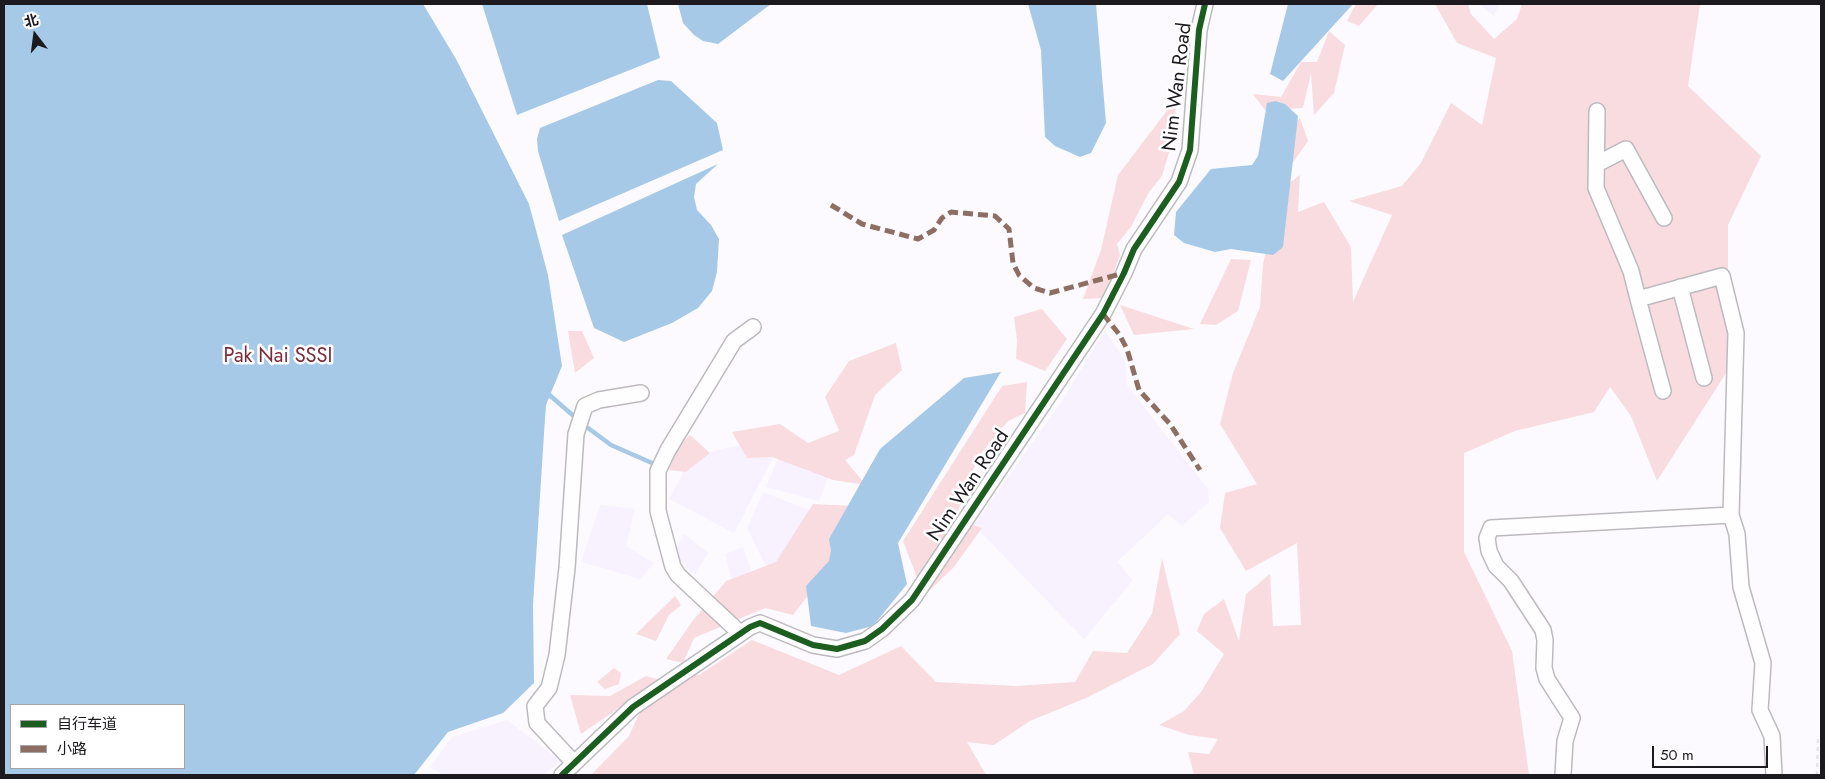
<!DOCTYPE html>
<meta charset="utf-8">
<style>
body{margin:0}
#map{position:relative;width:1825px;height:779px;overflow:hidden;background:#fcfafe;font-family:Jost,"Noto Sans SC",sans-serif}
canvas{display:block}
.frame{position:absolute;inset:0;border:5px solid #1d1a1f;pointer-events:none}
.legend{position:absolute;left:10px;top:704px;width:175px;height:65px;box-sizing:border-box;background:#fff;border:1px solid #a5a3a5;margin:0;padding:6px 9px;list-style:none;font-size:15px;color:#1d1a1f}
.legend li{display:flex;align-items:center;gap:10px;height:25px}
.legend b{width:25px;border:1px solid #a5a3a5}
.north{position:absolute;left:10px;top:10px;width:50px;height:50px;-webkit-text-stroke:4px #fff;paint-order:stroke;rotate:345deg;font-size:14px;font-weight:700;line-height:20px;text-align:center;color:#1d1a1f}
.north::after{content:'';display:block;margin:auto;width:18px;height:22px;background:#1d1a1f;clip-path:polygon(50% 0,100% 100%,50% 72%,0 100%)}
.scale{position:absolute;left:1652px;top:746px;width:116px;height:22px;box-sizing:border-box;border:2px solid #1d1a1f;border-top:0;padding-left:6px;font-size:15px;line-height:18px;white-space:nowrap;color:#1d1a1f;-webkit-text-stroke:4px #fff;paint-order:stroke}
</style>
<div id="map">
<canvas width="1825" height="779"></canvas>
<div class="frame"></div>
<ul class="legend">
<li><b style="height:6px;background:#1b5e20"></b>自行车道</li>
<li><b style="height:6px;background:#8d6e63"></b>小路</li>
</ul>
<div class="north">北</div>
<div class="scale">50 m</div>
</div>
<script>
const c = document.querySelector('canvas').getContext('2d');
c.lineJoin = 'round';
function paint(path, color) { c.fillStyle = color; c.fill(path, 'evenodd'); }
const toPath = rows => new Path2D(rows.map(r => 'M' + r).join(''));
function trace(path, color, width, dash) { c.strokeStyle = color; c.lineWidth = width; c.lineCap = dash ? 'butt' : 'round'; c.setLineDash(dash || []); c.stroke(path); }
function label(font, color, halo, rows, align = 'center') {
  c.font = font + ' Jost,sans-serif'; c.lineWidth = 5; c.setLineDash([]); c.textBaseline = 'middle'; c.strokeStyle = halo; c.fillStyle = color; for (const [text, x, y, turn = 0] of rows) {
    c.save(); c.translate(x, y); c.rotate((+turn || 0) * Math.PI / 180); c.textAlign = isNaN(turn) ? turn : align; if (halo) c.strokeText(text, 0, 0); c.fillText(text, 0, 0); c.restore();
  }
}
paint(toPath([
 [1479,4,1499,4,1494,16],
 [1105,330,1125,361,1127,385,1208,489,1209,502,1182,526,1168,514,1117,562,1133,580,1084,639,974,525,1062,401],
 [749,445,778,448,734,533,669,499,686,467,700,455,726,448],
 [780,454,830,473,819,501,766,487],
 [763,492,819,514,768,571,747,528],
 [600,505,635,509,626,546,654,563,640,579,581,562],
 [684,534,708,553,695,575,674,555],
 [743,547,756,584,734,589,725,554],
 [507,720,561,761,543,775,444,775,430,767,452,737]
]), '#f8f1ff');
paint(toPath([
 [1356,4,1378,4,1359,26,1347,21],
 [1435,4,1468,4,1471,14,1494,39,1517,19,1522,4,1700,4,1688,86,1761,156,1728,225,1728,370,1657,481,1631,416,1610,387,1594,412,1515,431,1464,453,1464,552,1512,651,1529,775,1194,775,1188,752,1209,754,1218,739,1189,735,1159,725,1184,711,1201,692,1224,654,1197,631,1204,614,1224,599,1239,641,1246,594,1270,574,1273,626,1301,625,1297,543,1246,571,1220,528,1225,493,1257,484,1220,424,1233,373,1260,307,1263,265,1277,192,1300,175,1298,212,1324,202,1351,247,1353,302,1392,215,1349,201,1402,186,1421,163,1451,103,1482,125,1496,58,1457,43],
 [1329,31,1345,45,1334,93,1314,115,1311,73,1303,108,1265,110,1253,94,1281,97,1301,62,1317,62],
 [1175,100,1176,129,1162,176,1149,192,1131,227,1117,244,1120,255,1104,298,1083,299,1101,250,1118,175],
 [1300,118,1308,141,1289,168,1269,147],
 [1231,259,1251,260,1238,311,1216,325,1200,324],
 [1120,305,1194,329,1134,335],
 [1042,309,1067,339,1045,371,1016,359,1017,340,1014,317],
 [568,331,582,331,594,358,575,373],
 [896,343,902,370,875,395,854,455,845,460,866,485,833,480,772,457,747,458,732,432,780,424,808,443,839,431,825,397,849,361],
 [1027,382,1025,413,1008,421,978,457,955,519,982,528,954,567,924,596,903,541,1002,386],
 [690,435,710,453,686,472,669,470,678,447],
 [813,504,854,506,841,552,793,615,765,608,694,638,683,663,666,659,694,619,726,581,776,562],
 [1162,558,1180,634,1153,664,1086,698,1030,721,994,745,967,742,986,775,591,775,629,736,639,714,678,671,699,675,752,640,839,675,901,646,936,682,1016,686,1075,682,1093,651,1127,653,1152,614],
 [675,596,681,605,669,615,656,641,636,634],
 [614,668,621,673,619,684,605,689,597,682],
 [646,676,660,680,581,734,570,695,610,696]
]), '#f8dce0');
paint(toPath([
 [4,4,423,4,456,59,529,204,548,275,562,366,546,405,544,434,533,605,534,683,503,713,448,732,414,775,4,775],
 [11,705,184,705,184,768,11,768],
 [482,4,647,4,660,58,517,115],
 [678,4,771,4,718,44,703,41,694,35,683,23],
 [1028,4,1096,4,1106,123,1091,153,1080,157,1055,146,1045,137,1041,50],
 [1288,4,1353,4,1283,81,1270,74],
 [658,80,671,81,717,123,723,150,559,221,538,151,537,139,540,128],
 [1275,101,1285,104,1298,116,1283,247,1273,255,1231,249,1215,252,1184,243,1174,235,1176,212,1211,169,1252,165,1258,156,1267,103],
 [718,164,696,184,694,197,697,210,711,225,719,239,717,272,712,291,698,308,672,323,624,342,594,328,562,235],
 [1001,372,898,543,907,584,873,626,846,633,811,626,806,586,829,561,831,550,829,539,880,449,964,378]
]), '#a6c9e8');
trace(toPath([
 [546,392,584,425,611,445,652,463]
]), '#a6c9e8', 4.5);
const minor = toPath([
 [1597,111,1596,188,1631,271,1638,299],
 [1597,164,1626,149,1664,218],
 [1680,287,1704,378],
 [1663,391,1638,299,1722,276,1736,333,1731,515,1737,534,1741,587,1763,663,1760,710,1772,736,1774,775],
 [740,633,678,575,673,567,658,511,658,471,668,450,734,341,753,327],
 [574,763,537,723,535,706,549,688,557,655,567,568,576,434,585,406,599,400,641,393],
 [562,775,633,707,750,627,760,623,813,645,837,649,865,641,882,629,912,600,1103,314,1124,273,1134,249,1179,182,1190,150,1199,30,1205,4],
 [1563,775,1565,741,1572,718,1547,679,1544,668,1545,640,1543,630,1511,581,1496,566,1489,551,1487,538,1491,528,1731,515]
]);
trace(minor, '#bcbabe', 18);
trace(toPath([
 [1817,775,1818,736]
]), '#e5e5e5', 2.5, [4, 4]);
trace(minor, '#fffeff', 15);
trace(toPath([
 [831,205,862,224,918,239,934,230,942,218,951,212,995,216,1009,229,1013,263,1019,275,1034,288,1050,293,1124,273],
 [1103,314,1119,334,1127,349,1139,390,1170,424,1200,470]
]), '#8d6e63', 5, [10, 5]);
trace(toPath([
 [562,775,633,707,750,627,760,623,813,645,837,649,865,641,882,629,912,600,1103,314,1124,273,1134,249,1179,182,1190,150,1199,30,1205,4]
]), '#1b5e20', 6);
label('20px', '#1d1a1f', '#fff', [
 ["Nim Wan Road",1178,87,-83],
 ["Nim Wan Road",969,486,-56]
]);
label('20px', '#7b2b37', '#fff', [
 ["Pak Nai SSSI",278,357]
]);
</script>
